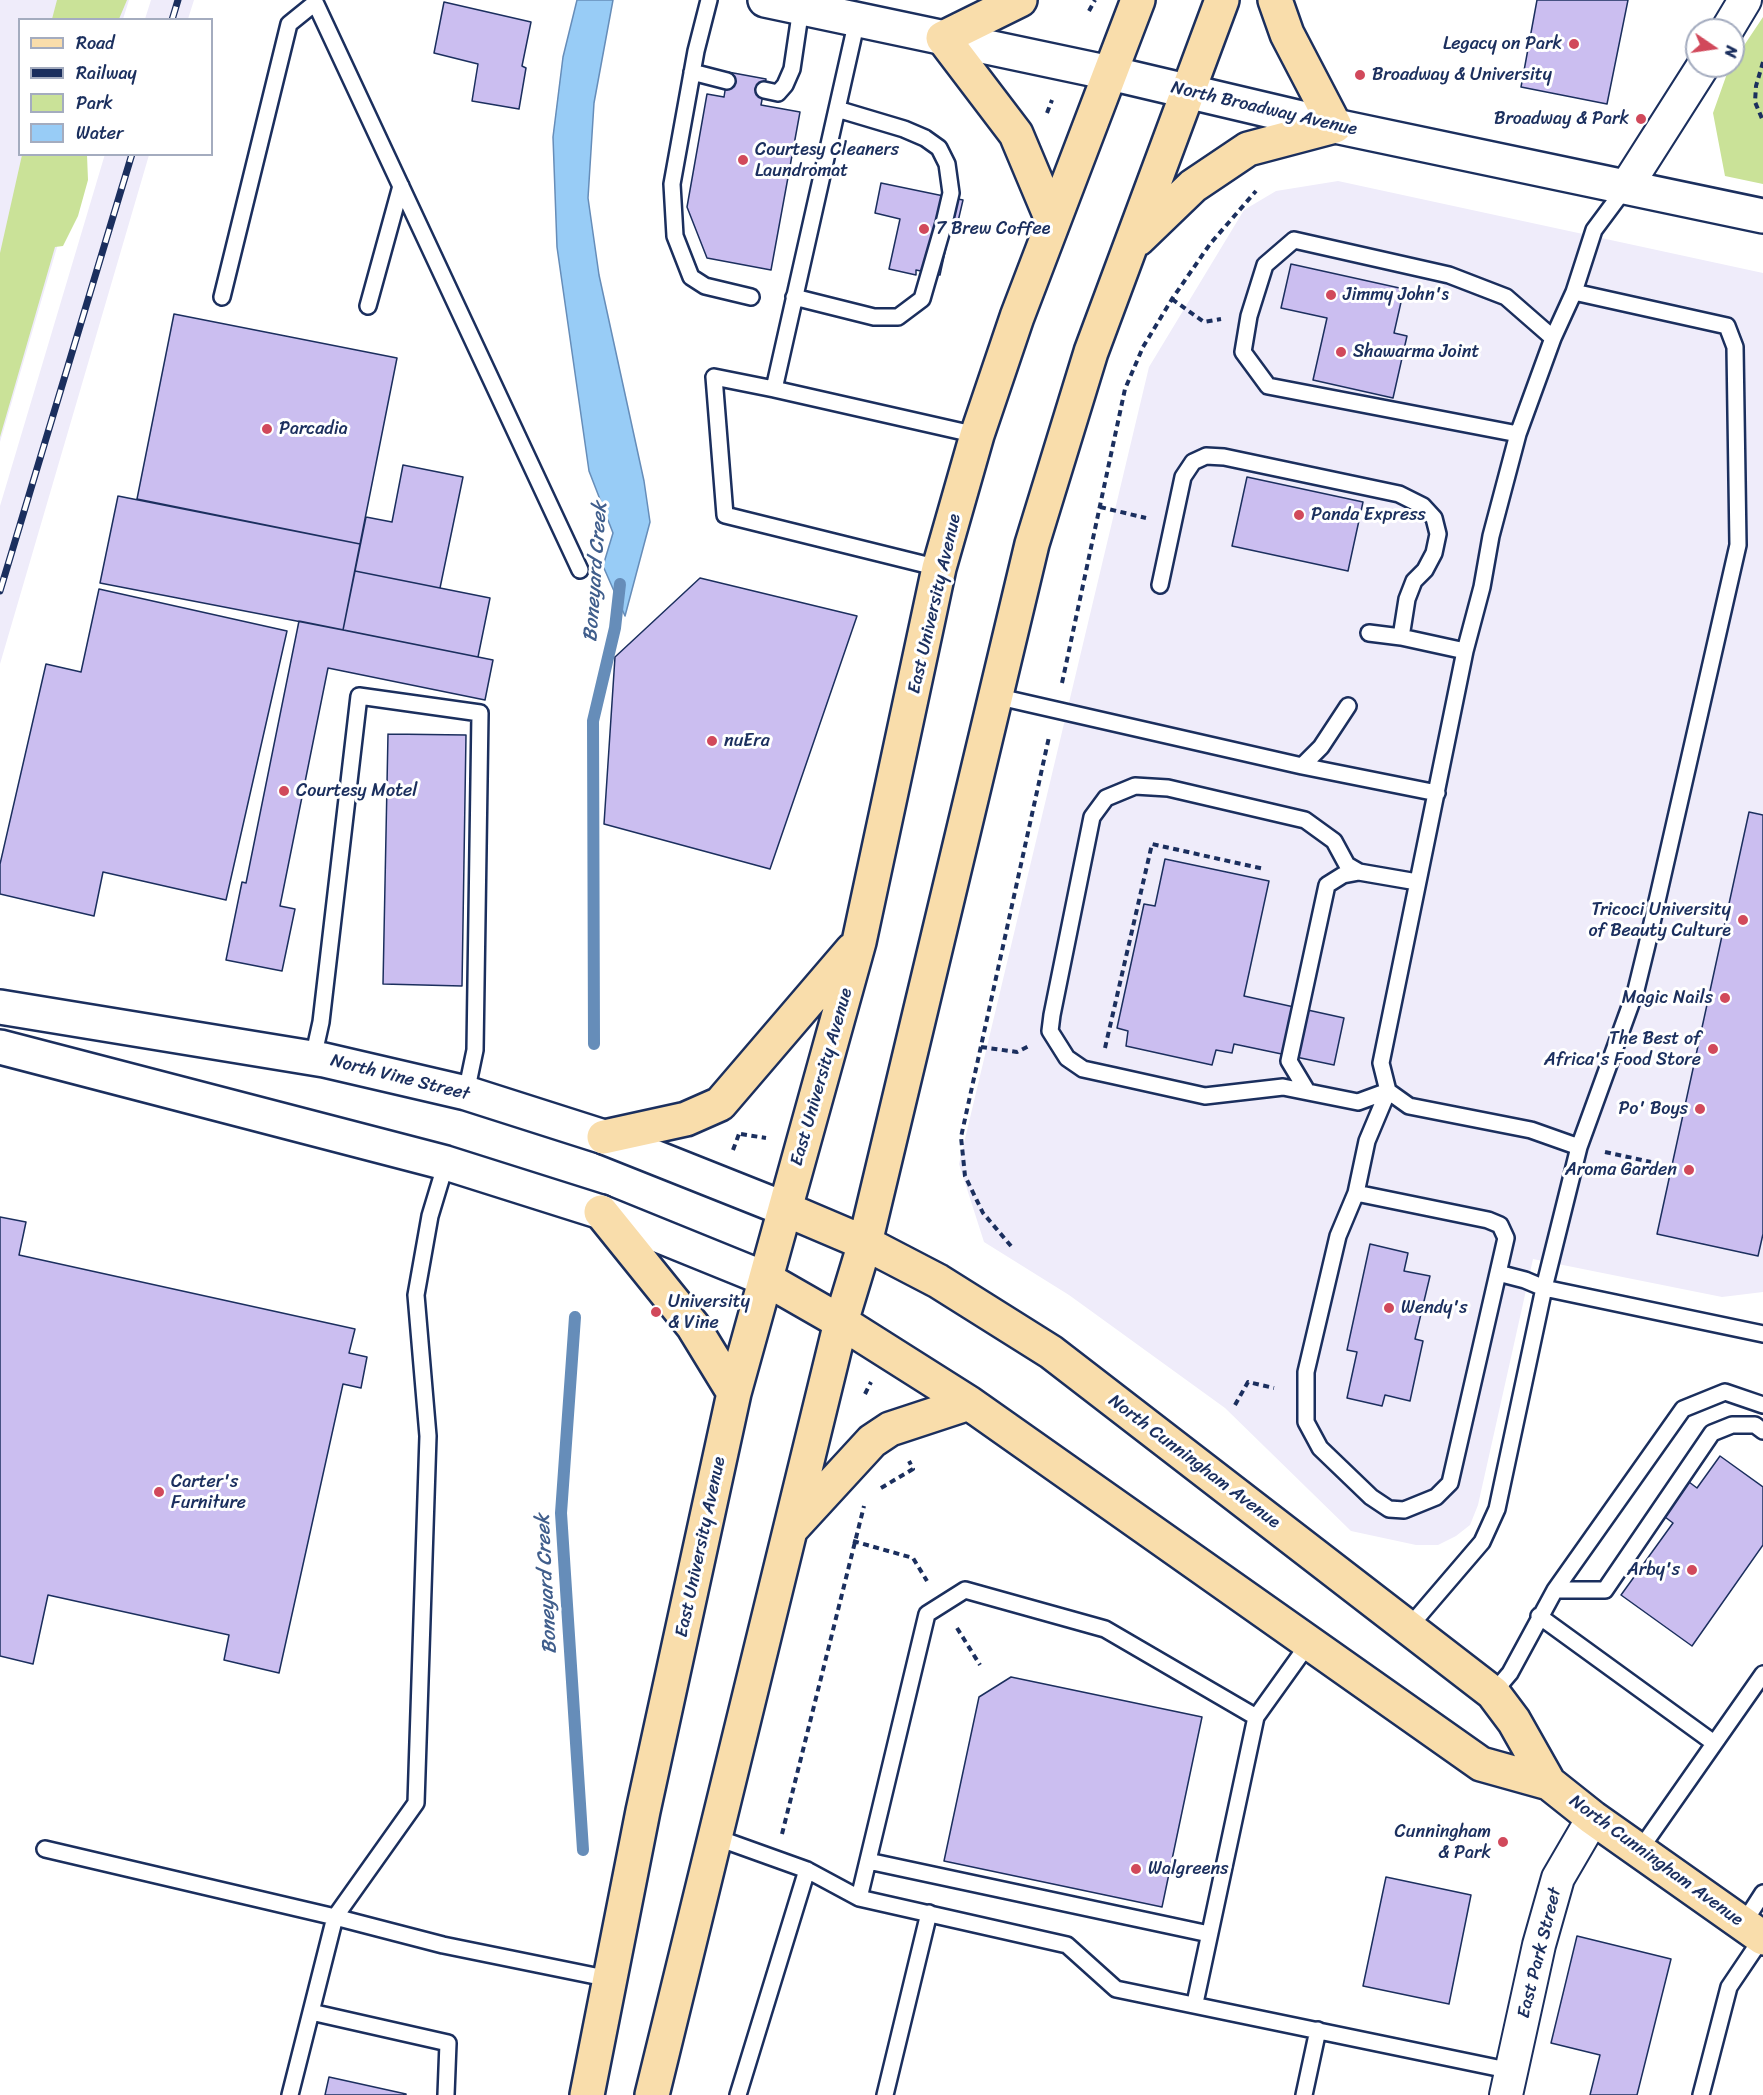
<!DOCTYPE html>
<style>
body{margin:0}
#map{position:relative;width:1763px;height:2095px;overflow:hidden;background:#fff;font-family:Sriracha,sans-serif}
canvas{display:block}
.legend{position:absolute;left:18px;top:18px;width:195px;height:138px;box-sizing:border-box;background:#fff;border:2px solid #a4acbf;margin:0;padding:8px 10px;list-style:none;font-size:18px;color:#1b2f5e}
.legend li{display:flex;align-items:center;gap:12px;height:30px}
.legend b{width:30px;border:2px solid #a4acbf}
.north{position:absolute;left:1685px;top:18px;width:60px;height:60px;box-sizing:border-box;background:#fff;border:2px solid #a4acbf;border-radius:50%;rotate:103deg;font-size:16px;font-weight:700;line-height:24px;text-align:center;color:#1b2f5e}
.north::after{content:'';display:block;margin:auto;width:21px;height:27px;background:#d1495b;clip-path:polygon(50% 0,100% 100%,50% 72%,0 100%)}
</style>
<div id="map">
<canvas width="1763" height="2095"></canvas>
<ul class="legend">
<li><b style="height:8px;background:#f9ddab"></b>Road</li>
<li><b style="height:8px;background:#1b2f5e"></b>Railway</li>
<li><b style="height:16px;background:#cae298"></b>Park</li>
<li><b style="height:16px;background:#98ccf6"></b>Water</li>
</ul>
<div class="north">N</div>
</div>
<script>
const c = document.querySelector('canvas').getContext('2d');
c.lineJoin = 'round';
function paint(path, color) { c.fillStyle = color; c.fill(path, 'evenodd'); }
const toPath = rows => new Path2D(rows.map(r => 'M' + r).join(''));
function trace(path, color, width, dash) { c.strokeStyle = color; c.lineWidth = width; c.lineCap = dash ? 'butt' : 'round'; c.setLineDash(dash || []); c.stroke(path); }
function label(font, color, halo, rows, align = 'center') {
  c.font = font + ' Sriracha,sans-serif'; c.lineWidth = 6; c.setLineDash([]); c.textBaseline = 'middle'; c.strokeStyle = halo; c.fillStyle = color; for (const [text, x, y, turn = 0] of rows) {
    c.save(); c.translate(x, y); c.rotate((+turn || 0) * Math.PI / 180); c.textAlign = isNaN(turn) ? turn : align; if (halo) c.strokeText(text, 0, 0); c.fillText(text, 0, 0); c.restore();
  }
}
paint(toPath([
 [0,0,129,0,123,19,20,20,20,154,84,155,0,442],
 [151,0,194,0,188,19,145,19],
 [105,154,149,155,0,664,0,506],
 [1338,181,1763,273,1763,1292,1722,1297,1533,1259,1478,1505,1470,1525,1456,1536,1438,1545,1416,1545,1351,1531,1225,1408,1069,1295,984,1242,959,1164,1149,367,1244,210,1276,191]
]), '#efecfa');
paint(toPath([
 [57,0,127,0,119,19,52,19],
 [1763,17,1763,184,1725,176,1713,113,1729,68,1733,66,1733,62],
 [22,155,87,155,88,180,78,216,63,246,55,247,0,437,0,253]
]), '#cae298');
const water = toPath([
 [577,0,613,0,594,103,588,198,599,275,644,481,650,522,625,616,603,566,613,533,589,471,557,247,553,137,563,57,577,0]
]);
paint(water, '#98ccf6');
trace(water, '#668db9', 1.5);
trace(toPath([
 [594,1044,593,721,615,628,620,584],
 [575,1317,561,1513,583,1850]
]), '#668db9', 12);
const building = toPath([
 [1537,0,1628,0,1607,104,1521,87,1537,0],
 [444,2,531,22,522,66,526,68,519,109,472,101,478,64,434,53,444,2],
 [728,72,766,79,761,105,800,112,771,270,707,258,687,207,707,94,724,97,728,72],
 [881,183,963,200,956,230,950,229,940,275,916,270,916,275,889,269,900,219,875,213,881,183],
 [1291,264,1404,289,1394,333,1407,336,1393,398,1313,380,1327,318,1281,308,1291,264],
 [174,314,397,358,360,544,137,499,174,314],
 [403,465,463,477,440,588,355,571,366,517,392,522,403,465],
 [1247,477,1363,502,1348,571,1232,546,1247,477],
 [118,496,360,544,343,630,100,583,118,496],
 [355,571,490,598,478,657,343,630,355,571],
 [700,578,857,616,770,869,604,824,615,657,700,578],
 [99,589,287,631,226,900,103,872,94,916,0,894,0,864,46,664,81,672,99,589],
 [299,621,493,660,485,700,328,668,280,906,295,909,282,971,226,960,242,882,246,883,299,621],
 [388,734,466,735,462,986,383,984,388,734],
 [1749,812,1763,815,1763,1234,1758,1256,1657,1234,1749,812],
 [1165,859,1269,881,1244,996,1344,1018,1334,1065,1234,1044,1232,1053,1216,1050,1212,1065,1126,1046,1128,1031,1117,1028,1144,904,1155,906,1165,859],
 [0,1217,26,1222,19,1255,355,1329,349,1353,367,1357,361,1388,343,1384,279,1673,224,1660,229,1635,48,1595,33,1664,0,1656,0,1217],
 [1370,1244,1408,1253,1404,1271,1430,1276,1415,1339,1423,1341,1410,1401,1385,1395,1382,1406,1347,1398,1357,1352,1347,1350,1370,1244],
 [1720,1456,1763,1487,1763,1545,1692,1646,1621,1595,1673,1523,1665,1517,1689,1482,1697,1488,1720,1456],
 [1011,1677,1202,1717,1162,1907,944,1861,979,1697,1011,1677],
 [1386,1877,1471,1895,1449,2004,1363,1986,1386,1877],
 [1577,1936,1671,1959,1637,2095,1590,2095,1600,2055,1551,2043,1577,1936],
 [329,2077,406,2094,406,2095,325,2095,329,2077]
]);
paint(building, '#cbbef0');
trace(building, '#1b2f5e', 1.5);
const lane = toPath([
 [314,0,580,570],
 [709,0,696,51,672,184,675,236,691,277,705,286,751,297],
 [857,20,774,389,714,377,725,515,939,568],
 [692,72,727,81],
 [764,90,778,93,785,85,792,69,801,8],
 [222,297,289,24,315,3],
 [794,297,874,317,898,317,922,299,944,223,951,193,947,164,939,148,925,138,904,129,837,109],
 [368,306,401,186],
 [774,389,977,435],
 [1518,434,1268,386,1243,352,1249,316,1265,265,1294,240,1449,275,1506,297,1553,338],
 [1160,585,1183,477,1193,462,1206,456,1224,457,1399,494,1423,506,1434,518,1438,534,1434,553,1425,570,1414,581,1407,599,1401,637],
 [1369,633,1401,637,1465,651],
 [995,696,1302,766,1437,793],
 [1302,766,1321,747,1348,706],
 [313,1058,321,1022,359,696,480,713,475,1050,466,1093],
 [1307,1091,1289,1061,1327,885,1343,875,1359,872],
 [1388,1091,1358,1102,1283,1087,1205,1096,1115,1076,1083,1069,1067,1058,1050,1031,1052,1015,1092,817,1106,798,1135,786,1168,788,1305,820,1334,841,1347,865,1359,872,1417,882],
 [1579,1147,1531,1130,1409,1106,1388,1091,1381,1063,1465,651,1482,587,1491,536,1518,434,1553,338,1574,292,1594,230,1626,187],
 [1356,1193,1488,1220,1500,1225,1506,1238,1450,1483,1436,1497,1404,1510,1389,1509,1371,1497,1320,1448,1306,1422,1306,1372,1338,1236,1356,1193,1367,1141,1388,1091],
 [1498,1273,1525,1280,1544,1288,1763,1334],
 [1555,1590,1605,1590,1712,1433,1732,1425,1755,1425,1763,1431],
 [1539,1616,1714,1743],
 [1410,1626,1482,1542,1497,1509,1544,1288,1579,1147,1636,990,1647,945,1738,545,1735,347,1727,326,1574,292],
 [1493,1693,1510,1673,1555,1590,1683,1409,1725,1392,1763,1405],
 [715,1837,807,1870,859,1898,1067,1945,1116,1989,1512,2071],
 [45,1849,335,1917,416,1803,428,1436,416,1295,430,1216,446,1163],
 [1639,1851,1763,1674],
 [868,1861,1209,1934],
 [859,1898,927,1614,965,1590,1105,1629,1256,1717],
 [1743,1924,1763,1893],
 [1195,2003,1256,1717,1309,1643],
 [311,2012,448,2043,446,2095],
 [290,2095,335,1917,443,1945,610,1979],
 [738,2095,807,1870],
 [885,2095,929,1913],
 [1304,2095,1318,2030],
 [1701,2095,1729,1987,1762,1938]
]);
const street = toPath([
 [1727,30,1745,0],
 [1626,187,1703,66],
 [1506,2095,1539,1945,1558,1878,1593,1818]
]);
const secondary = toPath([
 [765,0,1110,73,1335,126,1763,216],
 [0,1007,324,1060,466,1093,604,1137,785,1209],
 [0,1047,446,1163,601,1212,766,1279]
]);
const primary = toPath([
 [1020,0,943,38,1016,134,1053,222],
 [1138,239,1193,186,1248,149,1335,126,1287,34,1275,0],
 [604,1137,686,1119,720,1104,852,950],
 [785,1209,865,1243,938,1281,1051,1352,1493,1693,1514,1721,1549,1783,1593,1818,1763,1938],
 [601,1212,693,1326,734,1393],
 [766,1279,841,1322,969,1403,1481,1764,1549,1783],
 [792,1528,872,1441,890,1429,969,1403],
 [587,2095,643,1811,734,1393,859,942,939,568,977,435,1017,317,1138,0],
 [652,2095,841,1322,865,1243,1032,544,1091,352,1222,0]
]);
trace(lane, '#1b2f5e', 20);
trace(street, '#1b2f5e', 36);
trace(secondary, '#1b2f5e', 38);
trace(primary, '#1b2f5e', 38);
trace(toPath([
 [1089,11,1095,0],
 [1763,62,1756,86,1755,102,1763,121],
 [1047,113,1052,100],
 [1172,299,1204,322,1221,319],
 [1100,507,1146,518],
 [1062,683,1125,389,1143,347,1172,299,1210,244,1256,191],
 [981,1047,1017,1052,1029,1046],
 [1105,1048,1152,844,1264,869],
 [741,1134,766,1138],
 [733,1150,739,1134],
 [1605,1152,1651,1162],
 [1011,1246,983,1213,965,1176,961,1137,1049,737],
 [865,1394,871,1382],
 [1235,1405,1248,1382,1274,1388],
 [881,1488,913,1469,909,1461],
 [853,1541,913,1558,927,1581],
 [957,1628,980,1665],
 [782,1834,864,1506]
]), '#1b2f5e', 4, [6, 4.5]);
trace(lane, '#fff', 15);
trace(street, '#fff', 32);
trace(secondary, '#fff', 33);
trace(primary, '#f9ddab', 33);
const rail = toPath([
 [172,20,178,0],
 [0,591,132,154]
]);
trace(rail, '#1b2f5e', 7);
trace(rail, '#fff', 4.5, [14]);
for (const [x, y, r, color] of [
 [1574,44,6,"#d1495b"],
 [1360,75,6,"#d1495b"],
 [1641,119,6,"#d1495b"],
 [743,160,6,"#d1495b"],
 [924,229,6,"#d1495b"],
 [1331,295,6,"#d1495b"],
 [1341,352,6,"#d1495b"],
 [267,429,6,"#d1495b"],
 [1299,515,6,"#d1495b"],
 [712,741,6,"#d1495b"],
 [284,791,6,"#d1495b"],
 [1743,920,6,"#d1495b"],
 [1725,998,6,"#d1495b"],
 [1713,1049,6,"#d1495b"],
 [1700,1109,6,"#d1495b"],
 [1689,1170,6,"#d1495b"],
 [1389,1308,6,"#d1495b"],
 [656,1312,6,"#d1495b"],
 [159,1492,6,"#d1495b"],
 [1692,1570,6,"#d1495b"],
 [1503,1842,6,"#d1495b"],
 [1136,1869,6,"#d1495b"]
]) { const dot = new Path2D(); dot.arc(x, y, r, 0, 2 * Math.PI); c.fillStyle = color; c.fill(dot); trace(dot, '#fff', 2); }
label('18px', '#1b2f5e', '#fff', [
 ["Legacy on Park",1562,44,"right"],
 ["Broadway & University",1372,75],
 ["Broadway & Park",1629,119,"right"],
 ["Courtesy Cleaners",755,150],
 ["Laundromat",755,171],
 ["7 Brew Coffee",936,229],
 ["Jimmy John's",1343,295],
 ["Shawarma Joint",1353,352],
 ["Parcadia",279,429],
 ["Panda Express",1311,515],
 ["nuEra",724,741],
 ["Courtesy Motel",296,791],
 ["Tricoci University",1731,910,"right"],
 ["of Beauty Culture",1731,931,"right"],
 ["Magic Nails",1713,998,"right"],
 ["The Best of",1701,1039,"right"],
 ["Africa's Food Store",1701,1060,"right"],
 ["Po' Boys",1688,1109,"right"],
 ["Aroma Garden",1677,1170,"right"],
 ["University",668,1302],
 ["& Vine",668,1323],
 ["Wendy's",1401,1308],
 ["Carter's",171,1482],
 ["Furniture",171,1503],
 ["Arby's",1680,1570,"right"],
 ["Cunningham",1491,1832,"right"],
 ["& Park",1491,1853,"right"],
 ["Walgreens",1148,1869]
], 'left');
label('18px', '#1b2f5e', '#fff', [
 ["North Broadway Avenue",1264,109,13],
 ["East University Avenue",935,604,-77],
 ["East University Avenue",822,1077,-74],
 ["North Vine Street",400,1078,14],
 ["North Cunningham Avenue",1194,1462,37],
 ["East University Avenue",701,1547,-78],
 ["North Cunningham Avenue",1656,1861,36],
 ["East Park Street",1540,1953,-76]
]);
label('italic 20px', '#405e8c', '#fff', [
 ["Boneyard Creek",596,572,-86],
 ["Boneyard Creek",547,1584,-93]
]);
</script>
